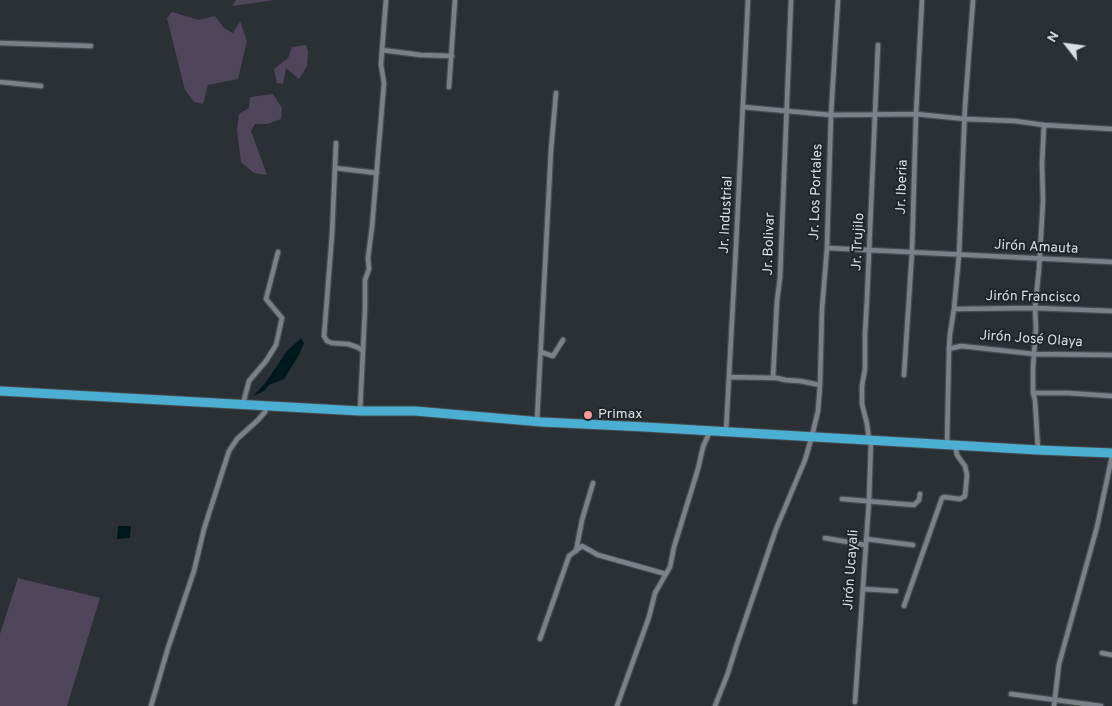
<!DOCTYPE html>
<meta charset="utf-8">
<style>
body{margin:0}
#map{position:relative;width:1112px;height:706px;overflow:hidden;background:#2b3035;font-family:Overpass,sans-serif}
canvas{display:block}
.north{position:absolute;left:1042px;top:20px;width:50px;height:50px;-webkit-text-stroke:4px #21262b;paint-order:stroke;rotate:300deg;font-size:14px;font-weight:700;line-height:20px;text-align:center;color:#dcdfe2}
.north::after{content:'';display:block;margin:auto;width:18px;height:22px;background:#dcdfe2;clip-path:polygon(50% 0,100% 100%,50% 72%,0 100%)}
</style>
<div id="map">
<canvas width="1112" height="706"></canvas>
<div class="north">N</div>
</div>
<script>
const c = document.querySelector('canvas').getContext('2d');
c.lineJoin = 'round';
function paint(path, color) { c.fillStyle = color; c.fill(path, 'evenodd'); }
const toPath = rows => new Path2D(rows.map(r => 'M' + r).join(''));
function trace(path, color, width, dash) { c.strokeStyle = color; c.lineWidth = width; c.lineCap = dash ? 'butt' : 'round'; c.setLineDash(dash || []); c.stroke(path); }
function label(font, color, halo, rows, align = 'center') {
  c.font = font + ' Overpass,sans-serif'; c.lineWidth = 4; c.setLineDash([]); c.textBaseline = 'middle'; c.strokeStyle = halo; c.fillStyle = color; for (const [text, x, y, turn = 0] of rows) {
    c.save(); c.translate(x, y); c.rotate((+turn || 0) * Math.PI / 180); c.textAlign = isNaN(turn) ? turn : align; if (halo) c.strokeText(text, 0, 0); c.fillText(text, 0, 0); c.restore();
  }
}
paint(toPath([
 [236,0,274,0,232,6],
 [172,12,199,20,215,16,224,28,233,33,240,21,247,41,238,79,208,85,203,104,194,102,185,90,167,18],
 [306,45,308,51,307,66,299,79,286,68,283,84,277,83,274,69,288,58,292,47],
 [273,94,282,108,281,119,267,124,255,124,251,131,267,175,254,173,241,162,237,130,239,114,249,108,250,97],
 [18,578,100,598,67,706,0,706,0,634]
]), '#4f465b');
paint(toPath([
 [301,338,304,343,299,355,284,379,269,385,264,391,253,396,266,382,287,351],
 [118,526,131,526,130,538,117,539]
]), '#00191a');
const street = toPath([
 [0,43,91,46],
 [382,50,386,0],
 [0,82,41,86],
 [449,87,455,0],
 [743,107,831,115,916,114,965,119,1015,121,1044,125],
 [336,143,332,235,324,336,327,341,332,343,348,344,357,347,363,351],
 [335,168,377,173],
 [827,248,1112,262],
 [954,309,1035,308,1112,311],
 [949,349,961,346,1034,354,1112,355],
 [541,352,553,356,563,340],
 [904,375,912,252,916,114,922,0],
 [729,377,777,378,785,380,800,381,820,385],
 [773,378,777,301,780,278,791,0],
 [1033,393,1068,393,1112,396],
 [243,404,249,381,266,361,276,345,282,318,266,299,278,252],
 [360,411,365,309,365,280,369,269,368,258,372,227,384,83,381,65,382,50,421,55,452,56],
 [537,421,551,150,556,93],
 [726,432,736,246,748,0],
 [869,440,867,424,862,404,862,386,865,369,865,334,867,299,878,45],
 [947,444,949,349,950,334,954,309,959,255,965,107,973,0],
 [1038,450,1035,400,1033,393,1033,367,1036,328,1035,308,1039,269,1043,201,1042,164,1044,125,1112,129],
 [842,499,914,505,919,500,920,494],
 [825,538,865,545],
 [866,539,913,545],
 [576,551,582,520,593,483],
 [863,589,896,591],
 [904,606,942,498,944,497,960,499,965,496,967,475,965,466,957,455,956,450,957,445],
 [540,639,569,556,582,546,598,555,666,574],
 [1102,653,1112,655],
 [1011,694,1101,706],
 [855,702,869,501,871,440],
 [151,706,168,648,194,571,204,529,229,451,237,439,258,420,265,412,267,405],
 [617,706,649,617,655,593,670,567,674,547,698,469,703,447,710,431],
 [715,706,728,673,736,647,776,529,805,460,812,436,818,411,820,385,822,309,827,248,831,115,838,0],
 [1054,706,1059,664,1097,527,1112,456]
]);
const highway = toPath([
 [0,391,360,411,415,411,542,422,645,427,1038,450,1112,453]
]);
trace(street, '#484c4f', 7);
trace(highway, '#484c4f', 11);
trace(street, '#7b8187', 4.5);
trace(highway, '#4aafd3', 9);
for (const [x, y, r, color] of [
 [588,415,5,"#f59b97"]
]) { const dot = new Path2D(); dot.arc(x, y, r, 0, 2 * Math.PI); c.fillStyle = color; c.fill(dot); trace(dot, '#21262b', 2); }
label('14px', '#dcdfe2', '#21262b', [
 ["Jr. Iberia",903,187,-88],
 ["Jr. Los Portales",817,192,-88],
 ["Jr. Industrial",727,215,-87],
 ["Jr. Trujilo",859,242,-87],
 ["Jr. Bolivar",770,244,-88],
 ["Jirón Amauta",1036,248,3],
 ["Jirón Francisco",1033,298,1],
 ["Jirón José Olaya",1031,340,4],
 ["Jirón Ucayali",852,570,-86]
]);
label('14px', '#dcdfe2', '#21262b', [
 ["Primax",598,415]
], 'left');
</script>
